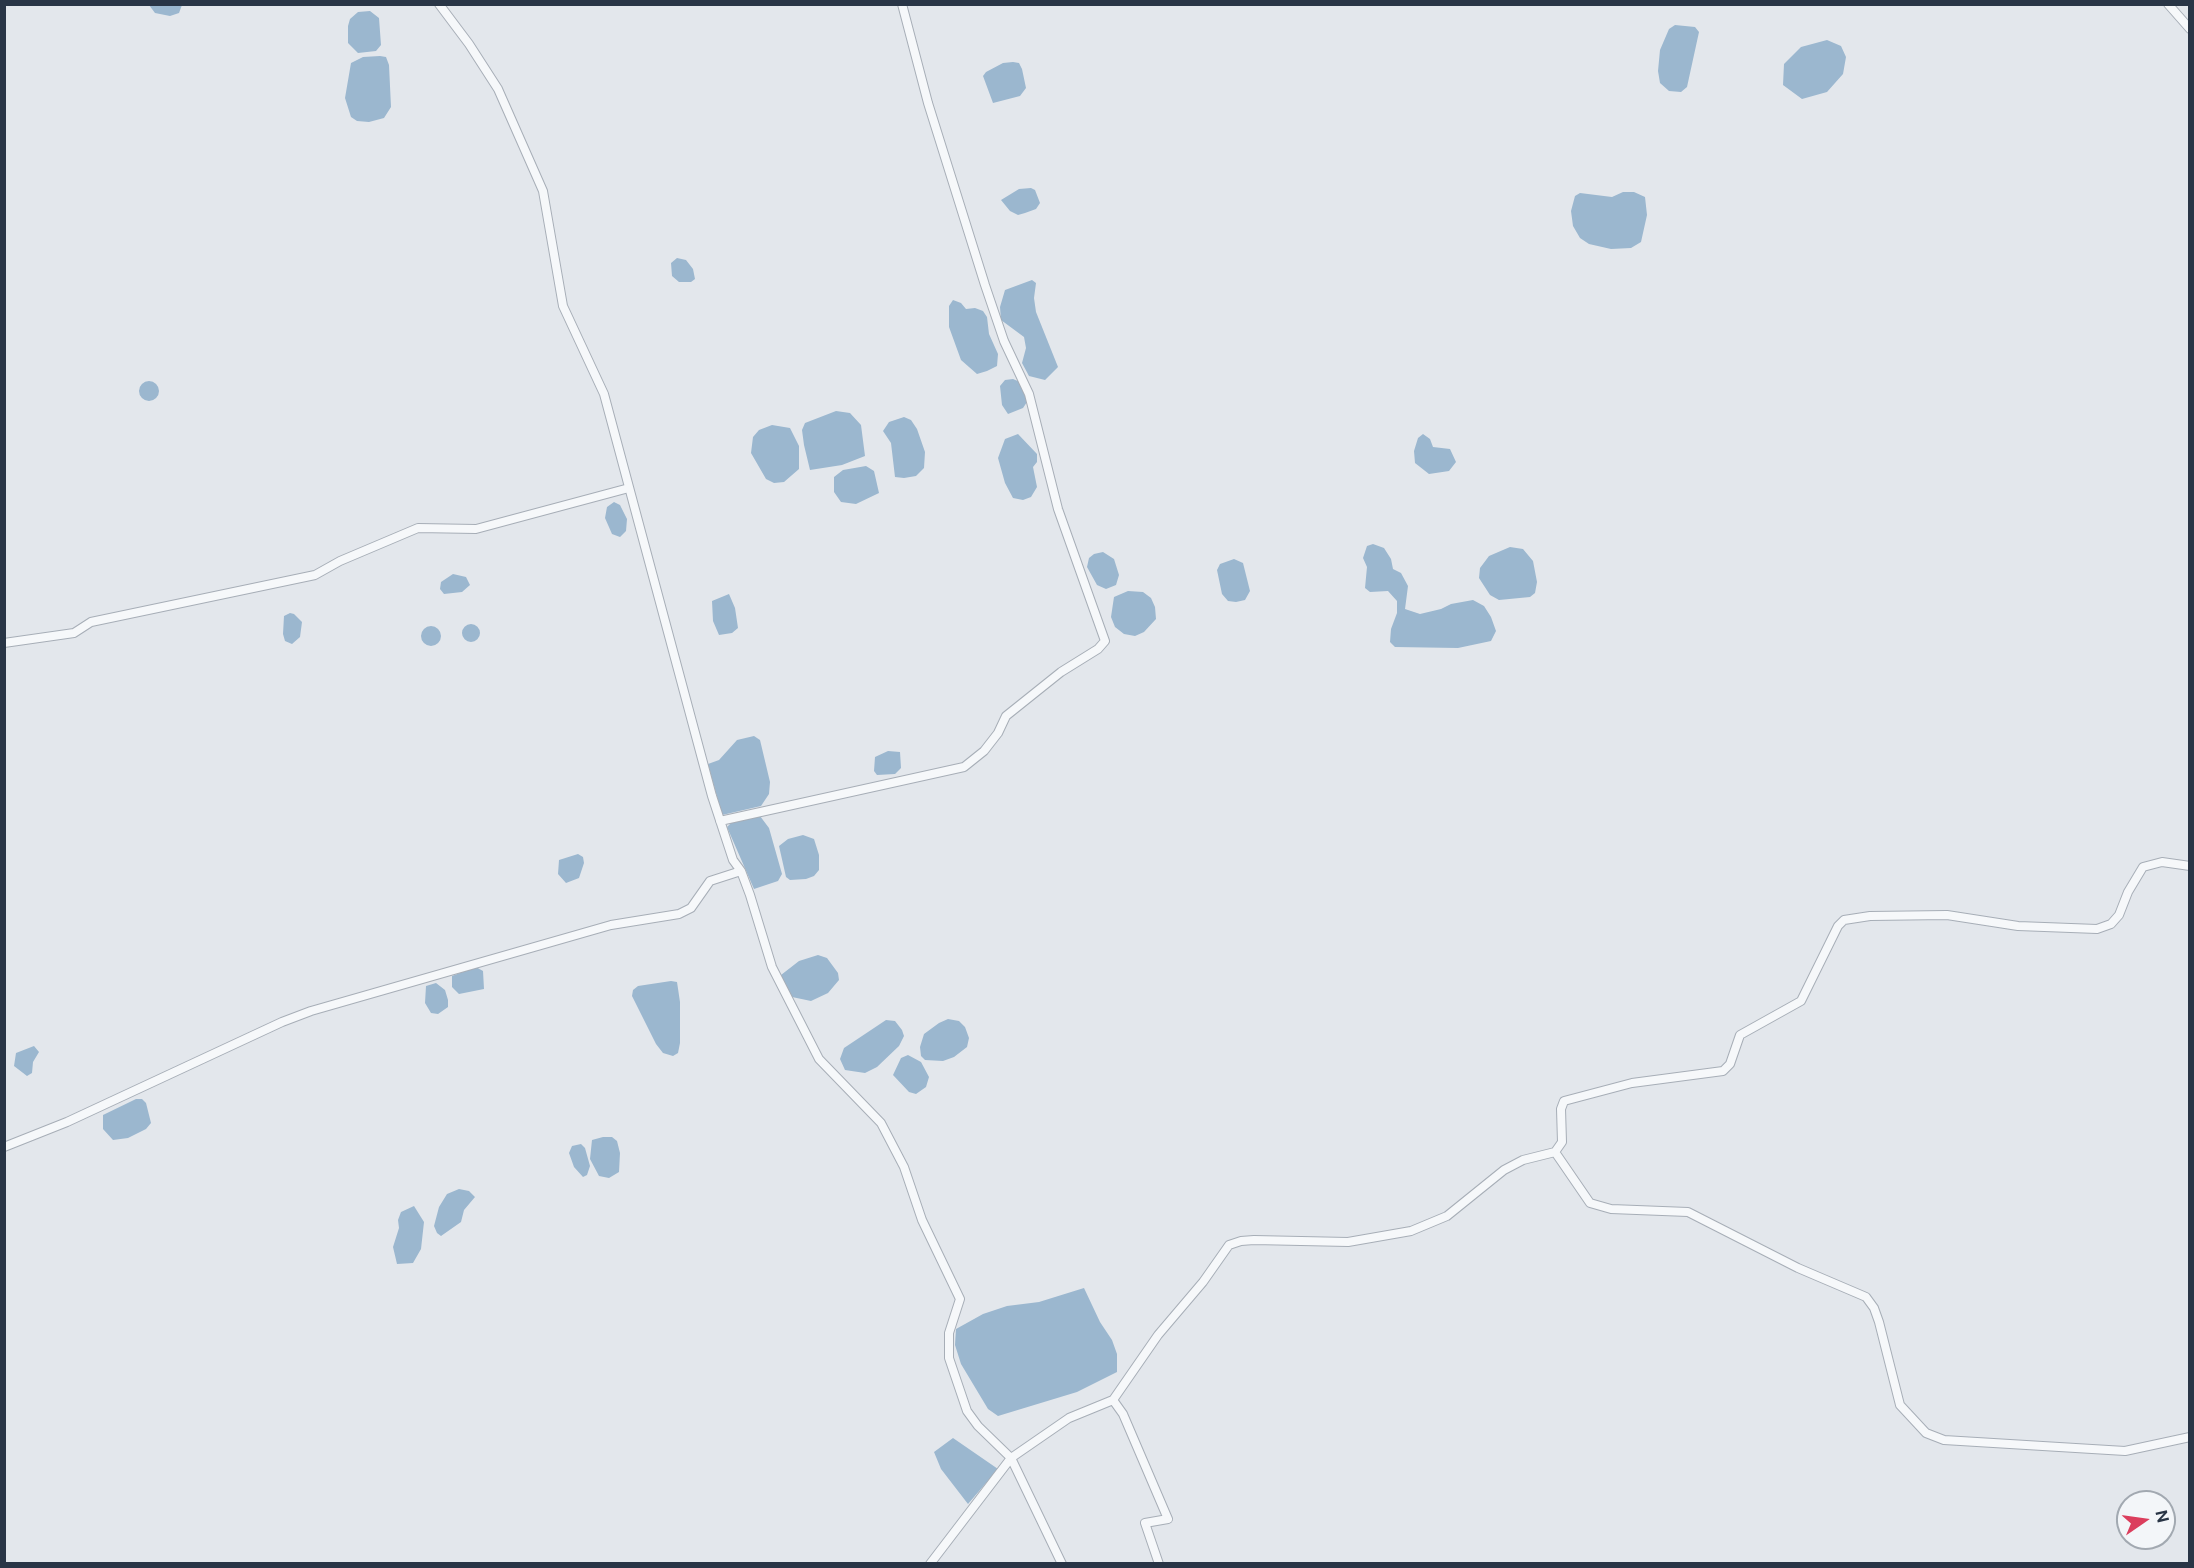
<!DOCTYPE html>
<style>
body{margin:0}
#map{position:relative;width:2194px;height:1568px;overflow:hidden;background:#e3e7ec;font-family:"Public Sans",sans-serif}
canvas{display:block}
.frame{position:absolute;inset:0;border:6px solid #293546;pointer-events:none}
.north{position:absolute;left:2116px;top:1490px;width:60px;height:60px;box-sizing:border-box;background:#f3f6f9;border:2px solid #a2a9b1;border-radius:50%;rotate:77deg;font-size:16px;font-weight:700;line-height:24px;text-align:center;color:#293546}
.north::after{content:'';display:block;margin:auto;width:21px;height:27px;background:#db3e5d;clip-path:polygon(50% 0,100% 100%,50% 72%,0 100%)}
</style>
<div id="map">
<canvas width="2194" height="1568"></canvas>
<div class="frame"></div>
<div class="north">N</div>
</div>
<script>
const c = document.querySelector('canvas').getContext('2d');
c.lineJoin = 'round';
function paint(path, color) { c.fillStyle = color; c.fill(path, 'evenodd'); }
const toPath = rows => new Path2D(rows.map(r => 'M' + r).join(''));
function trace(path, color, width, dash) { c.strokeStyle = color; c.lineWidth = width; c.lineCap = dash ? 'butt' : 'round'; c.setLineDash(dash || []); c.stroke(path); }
paint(toPath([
 [149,5,148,5,182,5,179,13,170,16,155,13],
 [370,11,379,18,381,45,376,51,358,53,348,43,348,26,350,19,358,12],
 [1675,25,1695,27,1699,32,1687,87,1681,92,1669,91,1660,83,1658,71,1660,50,1669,29],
 [1827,40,1841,46,1846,57,1843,74,1827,92,1802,99,1783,85,1784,64,1801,47],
 [380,56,386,57,389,65,391,107,384,118,369,122,357,121,351,117,345,98,351,63,363,57],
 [1013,62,1019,63,1022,69,1026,88,1020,96,993,103,983,76,986,72,1003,63],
 [1031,188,1035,190,1040,203,1036,209,1025,213,1018,215,1010,211,1001,200,1019,189],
 [1623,192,1634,192,1645,197,1647,215,1641,242,1631,248,1611,249,1589,244,1580,238,1573,226,1571,211,1575,196,1580,193,1612,197],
 [677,258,686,260,693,269,695,279,691,282,679,282,672,276,671,263],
 [1032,280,1036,283,1034,298,1036,312,1058,367,1045,380,1029,376,1022,363,1026,348,1024,337,1001,320,1000,307,1005,290],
 [953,300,961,303,966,309,975,308,983,311,987,317,989,334,998,354,997,366,987,371,977,374,961,360,949,327,949,306],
 [1013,379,1020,382,1027,402,1023,408,1008,414,1002,405,1000,386,1005,380],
 '139 391a10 10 0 1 1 20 0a10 10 0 1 1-20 0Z',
 [836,411,850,413,861,425,865,456,842,465,810,470,804,445,802,430,805,423],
 [904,417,911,420,917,429,925,452,924,468,916,476,904,478,895,477,891,443,883,431,889,422],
 [772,425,790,428,799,446,799,469,784,482,774,483,766,479,751,453,753,437,759,430],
 [1018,434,1037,454,1037,462,1033,467,1037,487,1031,497,1023,500,1013,498,1005,483,998,458,1005,439],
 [1423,434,1430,439,1433,447,1450,449,1456,462,1449,471,1429,474,1415,463,1414,451,1418,438],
 [866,466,874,471,879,493,856,504,841,502,834,492,834,477,843,470],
 [614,502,620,505,627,519,626,531,620,537,612,534,605,518,607,507],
 [1373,544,1384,548,1391,559,1393,569,1401,573,1408,586,1405,609,1420,614,1441,609,1451,604,1473,600,1484,606,1491,617,1496,631,1491,641,1458,648,1395,647,1390,642,1391,629,1397,613,1397,601,1388,591,1370,592,1365,588,1367,567,1363,558,1367,546],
 [1510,547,1523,549,1533,561,1537,582,1535,593,1530,597,1499,600,1490,595,1479,578,1480,568,1489,556],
 [1103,552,1114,559,1119,575,1116,585,1106,589,1097,585,1087,567,1089,558,1094,554],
 [1234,559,1243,563,1250,591,1245,600,1236,602,1228,601,1222,594,1217,570,1220,564],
 [453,574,466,577,470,585,462,592,444,594,440,589,441,582],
 [1128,591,1143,592,1151,598,1155,607,1156,619,1144,632,1135,636,1124,634,1115,627,1111,617,1114,597],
 [729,594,735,608,738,628,732,633,719,635,713,621,712,601],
 [290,613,294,614,302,622,300,637,292,644,285,641,283,634,284,616],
 '462 633a9 9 0 1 1 18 0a9 9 0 1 1-18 0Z',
 '421 636a10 10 0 1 1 20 0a10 10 0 1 1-20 0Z',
 [754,736,760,740,770,782,769,794,761,806,722,815,708,764,719,760,737,740],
 [888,751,900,752,901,768,895,774,877,775,874,771,875,757],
 [760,816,769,828,782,874,778,881,754,889,727,827,733,821],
 [803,835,814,839,819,855,819,870,814,876,806,879,790,880,786,877,779,846,788,839],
 [578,854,583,857,584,863,579,878,566,883,558,874,559,860],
 [818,955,827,958,838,973,839,980,828,993,811,1001,792,997,781,975,799,961],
 [476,967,483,971,484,989,459,994,452,987,452,976],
 [671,981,677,982,680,1002,680,1043,678,1053,673,1056,663,1053,656,1044,632,996,633,990,638,986],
 [436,983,445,990,448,1000,448,1007,438,1014,431,1013,425,1003,426,986],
 [948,1019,959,1021,965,1027,969,1038,967,1047,954,1057,943,1061,925,1060,921,1056,920,1047,924,1034,939,1023],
 [886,1020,895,1021,902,1030,904,1036,899,1046,877,1067,865,1073,845,1070,840,1059,844,1048],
 [34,1046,39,1052,33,1062,32,1073,27,1076,14,1066,16,1053],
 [908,1055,921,1062,929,1077,926,1087,916,1094,909,1092,893,1075,901,1058],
 [136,1099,142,1099,146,1103,151,1123,146,1129,128,1138,113,1140,103,1129,103,1115],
 [603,1137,612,1137,617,1141,620,1153,619,1172,609,1178,599,1176,590,1159,592,1140],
 [581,1144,585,1148,590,1166,587,1175,583,1177,574,1167,569,1153,572,1146],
 [459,1189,469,1191,475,1197,464,1210,461,1222,441,1236,437,1233,434,1226,439,1207,447,1194],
 [414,1206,424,1222,421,1249,413,1263,397,1264,393,1247,399,1228,398,1220,401,1212],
 [1084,1288,1100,1322,1112,1340,1117,1354,1117,1372,1077,1392,998,1416,988,1409,961,1364,955,1345,956,1329,983,1314,1007,1306,1039,1302],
 [953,1438,998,1469,968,1504,941,1469,934,1452]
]), '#9bb7cf');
const street = toPath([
 [439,4,469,44,498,89,543,191,563,306,604,394,712,796,733,860,741,871,750,895,772,967,819,1059,881,1123,904,1167,922,1220,960,1299,949,1333,949,1358,967,1411,978,1426,1011,1458,1062,1564],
 [2168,4,2190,29],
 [4,643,74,633,91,622,315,575,340,561,418,528,476,529,629,488],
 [720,821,964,767,984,751,998,733,1006,716,1061,672,1098,649,1105,641,1058,509,1029,394,1004,341,985,285,928,103,902,4],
 [4,1147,67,1122,282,1022,311,1011,611,925,679,914,691,908,710,881,741,871],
 [1555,1152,1590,1203,1611,1209,1688,1212,1798,1268,1866,1297,1874,1308,1879,1322,1900,1405,1926,1433,1944,1440,2125,1451,2190,1437],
 [1113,1400,1123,1414,1168,1519,1145,1523,1159,1564],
 [930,1564,1011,1458,1069,1418,1113,1400,1158,1335,1203,1282,1229,1245,1241,1241,1254,1240,1348,1242,1411,1231,1447,1216,1504,1170,1523,1160,1555,1152,1562,1142,1561,1109,1564,1101,1632,1083,1723,1071,1730,1064,1740,1035,1801,1001,1838,926,1844,920,1870,916,1947,915,2018,926,2097,929,2111,924,2119,915,2128,892,2143,867,2162,862,2190,866]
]);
trace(street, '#a7aeb7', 10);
trace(street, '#f6f8fa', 8);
</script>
